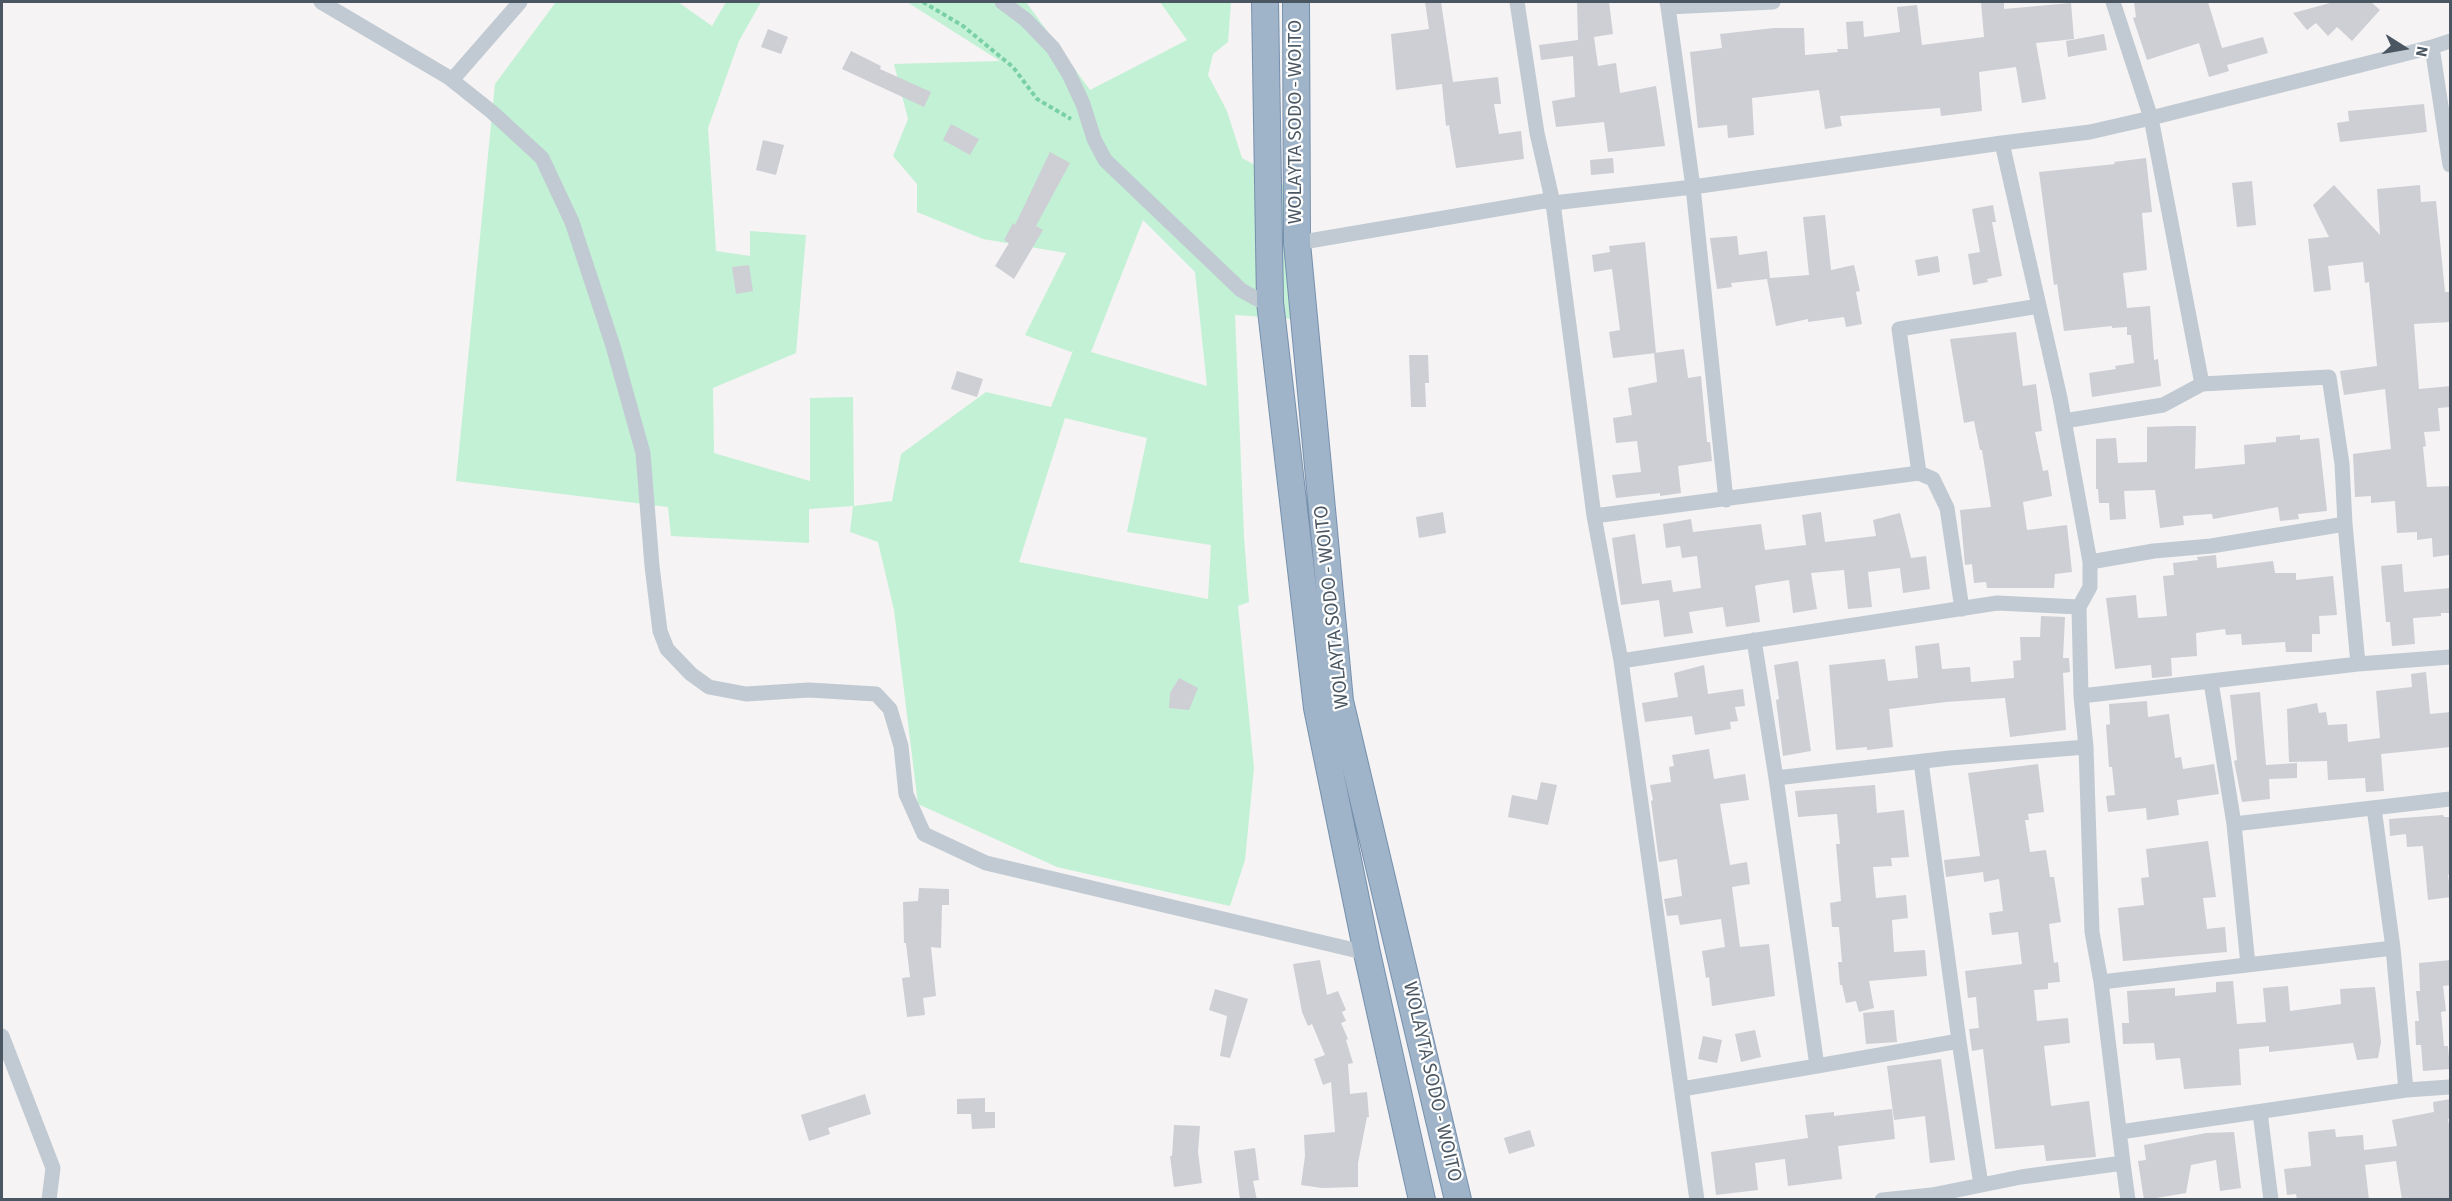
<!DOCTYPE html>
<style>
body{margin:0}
#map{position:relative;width:2452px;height:1201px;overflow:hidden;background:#f5f3f3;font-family:"Source Sans 3",sans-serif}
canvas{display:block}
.frame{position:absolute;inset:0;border:3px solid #4a5661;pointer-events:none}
.north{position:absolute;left:2374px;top:18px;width:60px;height:60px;-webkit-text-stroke:4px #fff;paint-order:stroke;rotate:101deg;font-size:16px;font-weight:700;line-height:24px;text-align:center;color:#4a5661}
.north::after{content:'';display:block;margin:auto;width:21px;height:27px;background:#4a5661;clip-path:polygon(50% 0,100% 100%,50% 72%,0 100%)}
</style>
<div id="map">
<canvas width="2452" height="1201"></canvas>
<div class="frame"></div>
<div class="north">N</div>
</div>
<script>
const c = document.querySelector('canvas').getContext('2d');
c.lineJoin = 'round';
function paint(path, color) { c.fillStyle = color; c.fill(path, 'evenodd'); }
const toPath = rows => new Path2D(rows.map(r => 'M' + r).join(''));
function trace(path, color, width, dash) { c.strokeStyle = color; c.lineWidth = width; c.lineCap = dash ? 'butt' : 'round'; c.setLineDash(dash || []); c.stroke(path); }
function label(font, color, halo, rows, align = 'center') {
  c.font = font + ' "Source Sans 3",sans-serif'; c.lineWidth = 4.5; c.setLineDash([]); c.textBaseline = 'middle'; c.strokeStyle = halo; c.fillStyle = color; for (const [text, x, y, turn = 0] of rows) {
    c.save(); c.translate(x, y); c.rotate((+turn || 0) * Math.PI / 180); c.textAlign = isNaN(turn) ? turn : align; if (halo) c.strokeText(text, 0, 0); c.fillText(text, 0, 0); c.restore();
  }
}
paint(toPath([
 [556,2,678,2,712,26,726,2,761,2,739,41,708,128,716,251,750,256,750,231,806,235,796,353,713,388,714,453,810,481,810,398,853,397,854,506,892,501,901,454,986,392,1051,407,1073,351,1071,352,1025,335,1066,253,983,239,917,212,917,184,893,156,908,119,894,64,1000,61,907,2,1026,2,1090,90,1187,40,1160,2,1231,2,1228,42,1213,54,1208,75,1227,111,1242,158,1262,169,1287,188,1294,319,1235,315,1244,537,1249,602,1238,606,1254,768,1245,860,1230,906,1057,867,918,804,894,610,878,542,850,532,853,506,809,509,809,543,671,536,668,507,456,481,495,84],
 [1143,220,1195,272,1207,386,1091,352],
 [1065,418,1147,438,1127,532,1211,545,1208,599,1019,562]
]), '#c3f1d5');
paint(toPath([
 [1425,2,1441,2,1453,82,1498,77,1501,104,1494,104,1499,134,1521,131,1524,159,1456,168,1449,125,1446,126,1442,84,1396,90,1391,34,1429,29],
 [1577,2,1609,2,1613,34,1594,37,1598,66,1616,63,1620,93,1656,86,1665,146,1608,152,1604,122,1556,127,1552,101,1575,97,1573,56,1541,60,1539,45,1578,40],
 [1981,2,2004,2,2004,9,2071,3,2074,39,2036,43,2046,99,2022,103,2016,67,1979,72,1982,111,1941,116,1940,108,1840,116,1842,126,1825,129,1819,90,1752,98,1754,135,1728,138,1727,125,1698,128,1690,52,1722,48,1720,34,1774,28,1804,28,1805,55,1838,52,1837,49,1848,49,1846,22,1863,21,1864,37,1900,32,1897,7,1917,5,1922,45,1984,37],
 [2134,2,2208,2,2222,48,2263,37,2268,53,2227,65,2229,71,2209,77,2199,43,2147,60,2133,18,2136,17],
 [2334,2,2371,2,2380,10,2352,41,2337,27,2328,36,2316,23,2307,30,2293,13],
 [768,29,788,37,781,54,761,47],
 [2104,34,2107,50,2068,57,2066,41],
 [851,51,881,66,880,69,931,92,924,107,842,69],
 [2424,104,2427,132,2340,142,2337,123,2349,121,2348,111],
 [951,124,979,139,970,155,943,140],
 [763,140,784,145,776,175,756,170],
 [1050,152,1070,163,1036,226,1043,230,1014,279,995,266,1009,243,1004,240,1013,223,1015,225],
 [1613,158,1614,173,1591,175,1590,160],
 [2146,158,2152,212,2142,213,2147,270,2123,273,2127,308,2150,306,2154,360,2158,359,2161,386,2092,397,2089,373,2116,369,2115,366,2134,363,2131,335,2127,335,2127,327,2112,328,2112,326,2064,331,2057,284,2054,285,2039,172,2115,164,2114,162],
 [2252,181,2256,225,2237,227,2232,183],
 [2334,185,2380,235,2377,189,2420,185,2421,202,2436,201,2445,292,2451,292,2451,322,2414,324,2419,389,2451,386,2451,407,2438,408,2440,431,2424,432,2426,446,2423,447,2427,487,2451,486,2449,555,2433,557,2432,538,2417,540,2417,532,2397,533,2395,501,2371,503,2371,496,2355,497,2353,454,2391,449,2385,389,2344,395,2340,371,2377,366,2369,282,2365,283,2363,262,2328,266,2331,290,2314,292,2308,239,2329,237,2313,205],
 [1993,205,1996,222,1992,222,2002,276,1987,279,1988,282,1973,285,1968,254,1980,252,1972,209],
 [1825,215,1831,270,1854,265,1860,291,1856,292,1862,324,1846,327,1844,317,1808,322,1808,319,1776,326,1767,279,1731,283,1732,287,1717,289,1710,238,1737,236,1739,255,1767,251,1770,278,1809,275,1803,217],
 [1645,242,1656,353,1613,358,1609,332,1620,330,1612,269,1594,272,1592,255,1610,252,1609,246],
 [1938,256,1940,272,1918,276,1915,260],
 [749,265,753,291,736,294,732,267],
 [2016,332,2023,386,2036,384,2042,431,2035,432,2043,471,2048,470,2052,496,2023,502,2027,530,2067,525,2072,572,2055,574,2054,588,1987,588,1986,582,1974,583,1972,564,1965,565,1960,510,1991,507,1982,450,1980,450,1974,421,1964,423,1950,339],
 [1684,349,1688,378,1701,376,1707,442,1710,442,1712,461,1678,466,1681,493,1660,496,1660,493,1616,498,1612,475,1641,472,1637,441,1616,443,1613,418,1632,415,1628,388,1657,382,1654,353],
 [1409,355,1428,355,1429,383,1425,383,1426,407,1411,407],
 [957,371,983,379,977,397,951,389],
 [2176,426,2196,426,2195,469,2245,464,2244,445,2276,442,2276,437,2300,435,2300,440,2319,438,2327,511,2298,514,2299,519,2280,521,2278,507,2213,519,2212,514,2183,516,2184,525,2160,528,2155,490,2124,491,2126,519,2110,520,2109,503,2099,503,2098,489,2096,489,2096,439,2116,438,2118,463,2147,462,2147,427],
 [1443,512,1446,533,1419,538,1416,517],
 [1821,512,1825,542,1876,536,1873,520,1900,513,1911,558,1926,556,1930,589,1903,593,1900,568,1868,572,1872,607,1848,609,1844,570,1811,573,1817,609,1793,613,1789,580,1757,585,1755,586,1760,622,1726,627,1723,607,1689,612,1693,633,1664,637,1659,600,1621,605,1612,538,1635,534,1642,584,1671,580,1673,592,1701,588,1697,556,1682,558,1680,546,1666,548,1663,524,1691,519,1693,532,1761,524,1765,550,1806,545,1802,515],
 [2216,555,2217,568,2273,561,2275,573,2296,573,2296,580,2333,576,2337,615,2319,616,2320,634,2312,634,2312,652,2286,652,2285,642,2242,645,2241,634,2226,635,2225,629,2196,633,2197,656,2171,658,2172,676,2152,678,2151,665,2115,669,2106,598,2136,595,2138,618,2167,616,2163,576,2174,575,2173,563,2198,560,2197,557],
 [2402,564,2404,592,2451,588,2451,613,2441,613,2441,616,2413,618,2415,644,2392,646,2390,622,2386,622,2381,566],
 [2041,616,2065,617,2063,658,2069,658,2070,672,2063,673,2066,730,2010,737,2005,698,1946,702,1889,709,1893,747,1867,750,1867,747,1836,750,1829,665,1885,659,1888,681,1918,678,1915,646,1939,643,1942,669,1970,667,1971,682,2014,678,2013,661,2021,660,2020,637,2040,637],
 [1798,661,1811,751,1783,756,1776,700,1779,699,1774,665],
 [1704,665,1708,694,1743,689,1745,706,1735,707,1738,721,1730,722,1731,729,1695,735,1692,716,1645,722,1642,703,1678,697,1674,673],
 [2426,672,2430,714,2451,712,2451,747,2381,754,2384,791,2366,792,2365,778,2328,780,2327,761,2289,762,2287,709,2317,703,2319,713,2326,712,2328,725,2347,724,2348,742,2380,738,2376,691,2412,687,2411,674],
 [1179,678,1198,688,1189,710,1169,708,1170,693],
 [2260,692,2266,765,2297,763,2297,778,2269,779,2270,799,2242,802,2234,761,2237,760,2230,695],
 [2147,701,2148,717,2169,714,2175,758,2181,757,2183,769,2214,764,2219,794,2177,800,2179,815,2147,820,2146,808,2108,812,2106,796,2115,795,2112,767,2109,767,2106,725,2110,724,2109,704],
 [1709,749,1714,779,1745,774,1749,800,1720,804,1730,865,1747,862,1750,884,1732,887,1740,947,1769,944,1775,996,1712,1006,1709,977,1706,978,1702,951,1725,947,1721,919,1680,925,1678,915,1667,916,1664,899,1682,896,1677,859,1659,862,1651,801,1653,800,1650,785,1671,782,1669,767,1674,766,1672,755],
 [2038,764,2044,812,2028,814,2029,820,2025,820,2030,852,2046,850,2050,877,2054,877,2061,922,2049,924,2054,963,2058,962,2060,982,2048,983,2048,989,2034,990,2037,1021,2068,1018,2070,1043,2044,1046,2051,1106,2089,1101,2096,1157,2046,1161,2044,1145,1995,1149,1983,1049,1972,1051,1969,1029,1979,1028,1976,997,1968,998,1965,971,2022,964,2018,932,1992,935,1989,913,2003,911,1999,879,1984,882,1983,872,1946,877,1944,860,1980,856,1968,773],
 [1541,782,1557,785,1548,825,1508,817,1512,795,1537,800],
 [1875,785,1877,813,1904,810,1909,857,1891,858,1892,866,1873,867,1876,898,1906,895,1908,918,1892,920,1894,952,1925,950,1927,976,1869,981,1874,1008,1859,1012,1856,1001,1846,1003,1842,985,1840,985,1838,962,1842,962,1839,927,1832,927,1830,903,1841,901,1836,844,1840,844,1837,814,1798,817,1795,791],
 [2443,815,2444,817,2451,817,2451,874,2448,875,2451,897,2428,900,2423,846,2407,847,2406,834,2390,836,2389,819],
 [2208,841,2216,897,2203,898,2207,929,2225,927,2227,952,2123,961,2118,908,2144,905,2141,878,2149,877,2146,849],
 [919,888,949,889,949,905,942,905,941,948,931,947,936,996,923,998,925,1015,907,1017,902,978,910,977,906,943,904,943,903,902,918,901],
 [1320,960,1327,995,1338,991,1346,1010,1342,1012,1346,1021,1341,1023,1348,1039,1346,1040,1353,1063,1348,1064,1350,1094,1367,1092,1369,1117,1367,1117,1358,1163,1358,1187,1322,1188,1301,1185,1305,1156,1304,1135,1335,1132,1331,1082,1323,1085,1314,1059,1325,1055,1312,1024,1308,1026,1302,1012,1293,964],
 [2451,960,2451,985,2443,986,2446,1011,2441,1012,2444,1046,2448,1046,2450,1069,2423,1071,2421,1045,2416,1045,2415,1021,2419,1021,2416,991,2420,991,2419,963],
 [2233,981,2237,1024,2266,1022,2263,988,2288,986,2290,1011,2341,1004,2340,989,2375,987,2381,1042,2378,1058,2357,1060,2353,1043,2269,1052,2269,1046,2239,1049,2241,1085,2184,1089,2180,1058,2156,1060,2154,1043,2123,1044,2122,1023,2129,1023,2127,991,2175,988,2175,996,2216,992,2216,982],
 [1215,989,1248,999,1230,1058,1220,1056,1227,1016,1209,1010],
 [1894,1010,1897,1042,1866,1044,1863,1013],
 [1755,1030,1761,1057,1741,1062,1735,1034],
 [1703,1036,1722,1040,1717,1063,1698,1059],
 [1941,1059,1955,1160,1930,1163,1925,1116,1894,1120,1887,1066],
 [865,1094,871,1114,828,1128,830,1134,809,1141,801,1115],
 [985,1098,985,1112,995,1112,995,1128,972,1129,971,1114,957,1114,957,1099],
 [2451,1099,2451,1118,2448,1119,2451,1137,2451,1200,2402,1200,2396,1161,2365,1165,2369,1200,2297,1200,2296,1194,2287,1195,2284,1169,2311,1166,2308,1132,2335,1129,2336,1137,2363,1135,2364,1150,2397,1146,2392,1120,2434,1112,2433,1102],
 [1892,1109,1895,1139,1838,1146,1842,1179,1788,1186,1785,1159,1755,1163,1758,1190,1716,1195,1711,1152,1808,1138,1805,1115,1834,1112,1834,1116],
 [1174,1125,1200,1126,1198,1152,1202,1183,1174,1187,1170,1156,1172,1156],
 [1530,1130,1535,1146,1509,1154,1504,1138],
 [2234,1132,2241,1188,2220,1191,2216,1160,2191,1165,2186,1193,2144,1200,2138,1161,2146,1160,2144,1145,2206,1133],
 [1255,1148,1259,1180,1253,1181,1257,1200,1240,1200,1234,1151]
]), '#cdcfd5');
const trunk = toPath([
 [1265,2,1270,302,1317,708,1367,953,1422,1200],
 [1296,2,1297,243,1340,701,1458,1200]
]);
trace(trunk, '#7690ad', 28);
trace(toPath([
 [923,2,963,26,1013,67,1037,99,1071,119]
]), '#7ad0a6', 4, [4.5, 3]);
trace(toPath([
 [321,2,448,77,492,112,542,158,572,222,613,346,643,453,652,566,660,631,667,649,691,674,709,687,746,694,809,690,876,694,890,709,901,746,906,794,924,834,986,863,1367,953],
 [1002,2,1026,20,1053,48,1069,74,1083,104,1094,139,1105,160,1241,290,1259,300,1270,302],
 [1517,2,1537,133,1553,203,1594,516,1621,661,1697,1200],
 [1667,2,1668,7,1773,2],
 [2113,2,2151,118,2432,47],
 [1668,7,1693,187,1726,500],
 [2450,41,2432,47,2450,165],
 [452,80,520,2],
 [2002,143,2090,132,2151,118,2202,384,2329,377,2342,464,2345,524,2358,664],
 [1297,243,1544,201,1553,203,1693,187,2002,143,2060,398,2090,562,2090,587,2079,607],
 [2064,421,2163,405,2202,384],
 [1919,473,1899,329,2039,306],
 [1594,516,1919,473,1933,479,1947,508,1962,609],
 [2090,562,2154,551,2211,546,2345,524],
 [1754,640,1776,778,1817,1066,1959,1041,1921,762],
 [1621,661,1997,603,2079,607,2081,696,2086,747,2092,932,2101,982,2123,1163,2021,1177,1932,1195,1882,1200],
 [2211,682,2234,824,2248,965],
 [2081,696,2358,664,2450,657],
 [1776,778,1950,758,2086,747],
 [2374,808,2393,948],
 [2234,824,2450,799],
 [2101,982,2393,948,2406,1090,2450,1087],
 [2,1036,53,1168,49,1200],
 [1959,1041,1981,1185],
 [1682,1089,1817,1066],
 [2260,1112,2271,1200],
 [2120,1132,2406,1090],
 [2123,1163,2128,1200]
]), '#c1cad2', 15);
trace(trunk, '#9fb4c9', 26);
label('20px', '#4a5661', '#fff', [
 ["WOLAYTA SODO - WOITO",1297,122,-90],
 ["WOLAYTA SODO - WOITO",1333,607,-96],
 ["WOLAYTA SODO - WOITO",1431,1082,77]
]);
</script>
